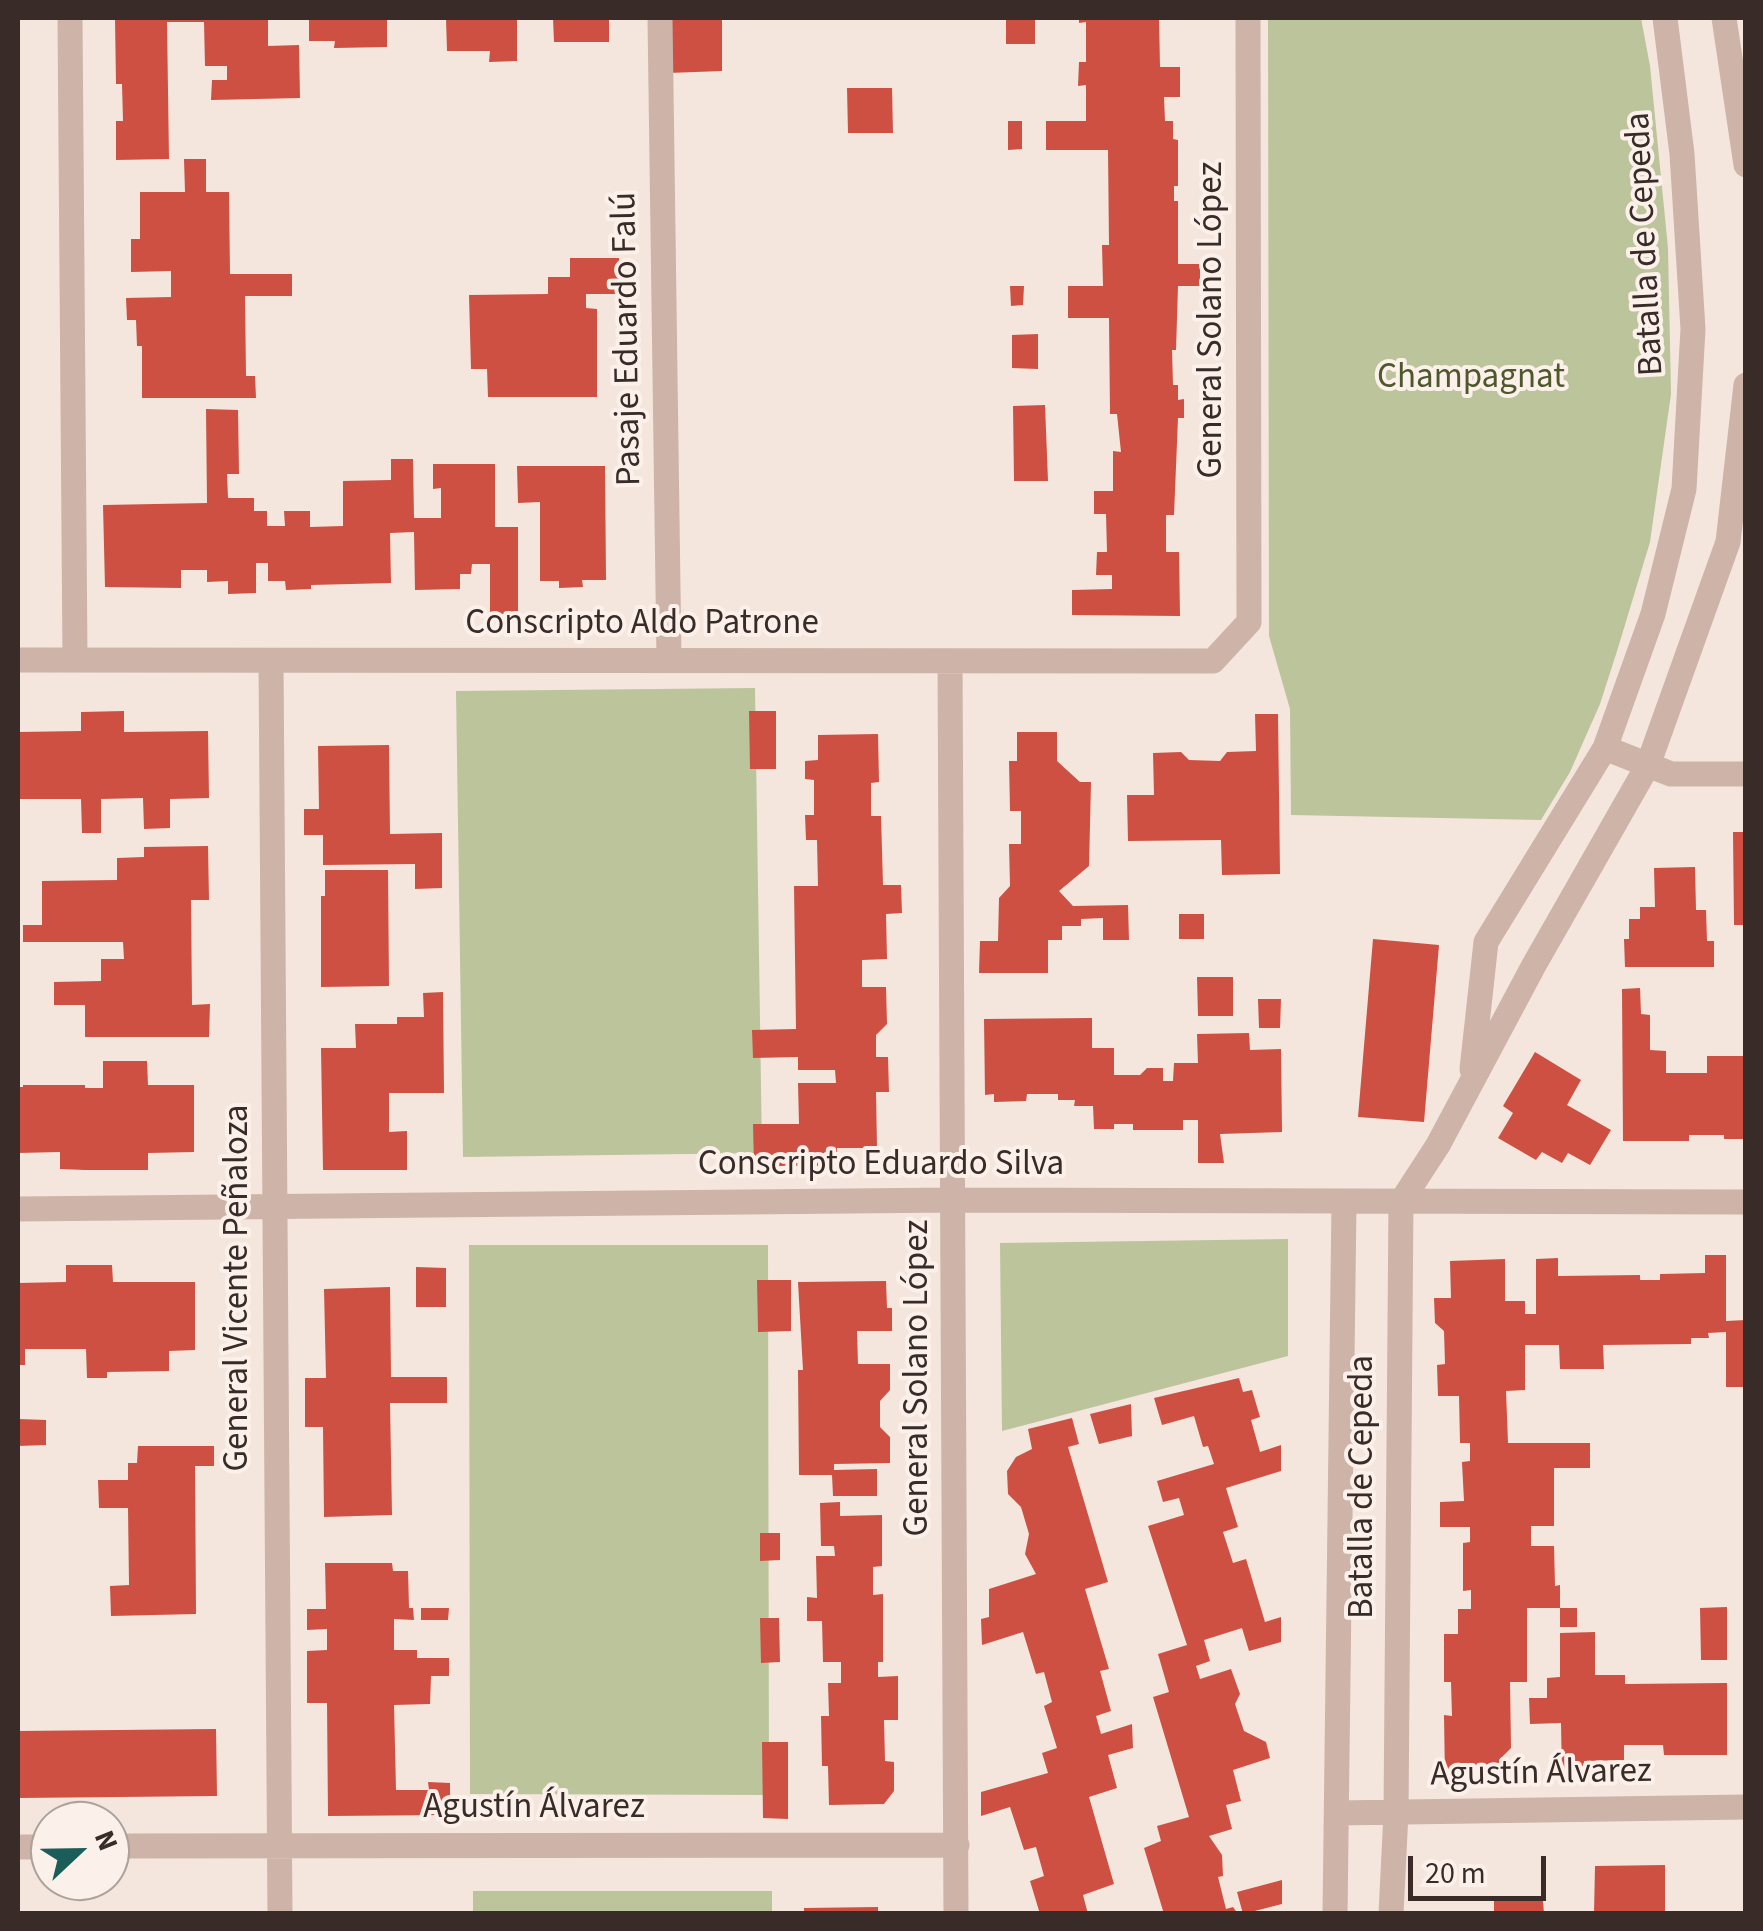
<!DOCTYPE html>
<meta charset="utf-8">
<style>
body{margin:0}
#map{position:relative;width:1763px;height:1931px;overflow:hidden;background:#f4e6dd;font-family:"Source Sans 3",sans-serif}
canvas{display:block}
.frame{position:absolute;inset:0;border:20px solid #392b28;pointer-events:none}
.north{position:absolute;left:30px;top:1801px;width:100px;height:100px;box-sizing:border-box;background:#fbf0ea;border:2px solid #ada19c;border-radius:50%;rotate:68deg;font-size:28px;font-weight:700;line-height:40px;text-align:center;color:#392b28}
.north::after{content:'';display:block;margin:auto;width:35px;height:45px;background:#1b5d58;clip-path:polygon(50% 0,100% 100%,50% 72%,0 100%)}
.scale{position:absolute;left:1408px;top:1856px;width:138px;height:45px;box-sizing:border-box;border:5px solid #392b28;border-top:0;padding-left:12px;font-size:30px;line-height:35px;white-space:nowrap;color:#392b28;-webkit-text-stroke:8px #fbf0ea;paint-order:stroke}
</style>
<div id="map">
<canvas width="1763" height="1931"></canvas>
<div class="frame"></div>
<div class="north">N</div>
<div class="scale">20 m</div>
</div>
<script>
const c = document.querySelector('canvas').getContext('2d');
c.lineJoin = 'round';
function paint(path, color) { c.fillStyle = color; c.fill(path, 'evenodd'); }
const toPath = rows => new Path2D(rows.map(r => 'M' + r).join(''));
function trace(path, color, width, dash) { c.strokeStyle = color; c.lineWidth = width; c.lineCap = dash ? 'butt' : 'round'; c.setLineDash(dash || []); c.stroke(path); }
function label(font, color, halo, rows, align = 'center') {
  c.font = font + ' "Source Sans 3",sans-serif'; c.lineWidth = 8; c.setLineDash([]); c.textBaseline = 'middle'; c.strokeStyle = halo; c.fillStyle = color; for (const [text, x, y, turn = 0] of rows) {
    c.save(); c.translate(x, y); c.rotate((+turn || 0) * Math.PI / 180); c.textAlign = isNaN(turn) ? turn : align; if (halo) c.strokeText(text, 0, 0); c.fillText(text, 0, 0); c.restore();
  }
}
paint(toPath([
 [1268,18,1641,18,1650,66,1668,248,1671,394,1650,542,1618,648,1600,704,1570,772,1541,820,1291,815,1290,709,1269,636],
 [755,688,762,1153,463,1157,456,691],
 [1288,1239,1288,1356,1002,1431,1000,1243],
 [469,1245,768,1245,769,1795,470,1794],
 [473,1891,772,1891,772,1913,473,1913]
]), '#bcc49c');
paint(toPath([
 [115,18,268,18,268,46,299,45,300,98,211,100,212,80,227,80,227,66,205,66,204,22,167,22,169,159,116,160,116,121,123,121,122,84,116,84],
 [309,18,387,18,387,47,334,48,335,41,309,41],
 [446,18,517,18,517,61,489,62,490,51,447,51],
 [553,18,609,18,609,42,554,42],
 [668,18,722,18,722,71,668,73],
 [1006,18,1035,18,1035,44,1006,44],
 [1079,18,1159,18,1160,67,1180,67,1180,97,1164,97,1165,121,1173,121,1173,139,1178,140,1178,186,1174,186,1174,201,1178,201,1178,264,1200,264,1200,286,1178,286,1176,350,1172,350,1173,385,1178,385,1178,400,1184,399,1184,418,1178,418,1174,515,1166,515,1166,552,1179,552,1180,616,1072,615,1072,590,1112,589,1112,575,1096,575,1097,552,1107,552,1106,514,1094,514,1094,491,1113,491,1113,451,1121,452,1117,414,1110,414,1109,318,1068,318,1068,286,1103,286,1102,245,1109,245,1108,150,1046,150,1046,121,1086,121,1086,85,1078,86,1079,62,1086,62,1086,22,1079,23],
 [847,88,892,88,893,133,848,133],
 [1008,121,1022,121,1022,149,1008,150],
 [184,159,206,159,206,192,229,192,230,274,292,274,292,296,245,296,246,376,255,376,256,398,142,398,142,346,137,346,136,320,127,320,126,298,171,297,171,271,131,272,131,239,140,239,140,192,185,192],
 [570,258,619,258,619,294,586,294,586,308,597,309,597,397,488,397,487,369,471,369,469,295,548,294,548,277,570,277],
 [1010,286,1024,286,1023,305,1011,306],
 [1038,334,1038,369,1012,368,1012,335],
 [1045,405,1048,481,1014,481,1013,406],
 [206,409,238,410,239,474,227,474,228,498,254,498,254,511,267,511,267,526,285,526,284,511,310,511,310,527,343,526,343,481,391,480,391,459,413,459,414,518,441,518,441,488,433,489,433,464,495,464,495,527,518,527,518,614,490,614,490,564,472,564,471,574,460,574,460,589,415,590,414,532,390,533,391,583,311,585,311,589,286,590,285,581,268,581,268,563,256,563,256,593,228,594,228,581,207,582,207,570,181,570,181,588,105,587,103,505,207,503],
 [517,466,605,466,606,580,582,580,583,587,559,588,559,581,540,581,540,502,518,503],
 [124,711,124,732,208,731,209,798,170,799,170,828,144,829,143,798,101,799,101,833,82,833,81,799,18,799,18,732,81,731,81,712],
 [749,711,776,711,776,769,750,769],
 [1255,714,1278,714,1280,874,1222,875,1221,840,1128,841,1127,795,1154,795,1153,753,1181,752,1189,760,1220,761,1227,752,1256,751],
 [1017,732,1057,732,1057,761,1080,782,1091,782,1089,866,1059,891,1073,906,1128,905,1129,940,1103,940,1103,918,1081,919,1081,926,1062,926,1062,940,1048,940,1048,973,979,973,980,941,998,941,999,898,1010,886,1009,844,1021,844,1021,811,1010,811,1009,761,1017,761],
 [878,734,879,782,871,783,871,816,881,816,883,885,901,885,902,913,886,914,887,959,862,960,862,987,886,987,887,1024,876,1035,876,1057,888,1057,889,1092,876,1092,877,1148,837,1148,838,1166,754,1166,753,1124,799,1124,798,1083,836,1083,835,1070,798,1070,798,1057,753,1058,752,1030,796,1029,794,886,818,886,817,840,806,840,805,815,814,815,814,780,805,779,805,761,818,760,818,735],
 [389,745,390,834,442,833,442,888,415,889,415,864,323,865,323,835,304,835,304,809,319,809,318,746],
 [1733,832,1746,832,1746,925,1734,925],
 [208,846,209,900,191,900,192,1005,210,1004,209,1037,85,1037,85,1005,54,1005,54,982,101,981,101,959,124,959,123,942,23,942,23,925,42,925,42,881,117,880,117,858,144,857,144,847],
 [1695,867,1696,910,1706,910,1707,941,1714,941,1714,967,1625,967,1624,939,1629,939,1629,919,1640,919,1640,907,1655,907,1654,868],
 [325,870,388,870,389,986,321,987,321,896,325,896],
 [1179,914,1204,914,1204,939,1179,939],
 [1373,939,1439,945,1424,1122,1358,1117],
 [1197,977,1233,977,1233,1016,1198,1016],
 [1640,988,1641,1014,1650,1015,1650,1050,1666,1051,1666,1073,1707,1073,1707,1056,1746,1056,1746,1139,1724,1139,1724,1135,1689,1135,1689,1141,1623,1141,1622,989],
 [443,992,444,1093,389,1093,389,1132,407,1131,407,1170,323,1170,321,1048,356,1048,355,1024,397,1024,397,1017,424,1017,423,993],
 [1258,999,1281,999,1280,1028,1259,1028],
 [1092,1018,1092,1048,1114,1048,1114,1075,1140,1075,1147,1068,1163,1068,1163,1081,1173,1081,1174,1063,1198,1063,1197,1034,1249,1033,1250,1050,1281,1049,1282,1132,1220,1134,1224,1163,1198,1163,1198,1120,1183,1120,1183,1130,1133,1130,1133,1124,1114,1124,1114,1129,1094,1129,1093,1106,1074,1106,1075,1100,1058,1100,1058,1094,1027,1094,1026,1101,994,1102,994,1094,985,1095,984,1019],
 [1535,1052,1581,1080,1567,1105,1611,1130,1590,1165,1568,1153,1562,1163,1542,1152,1536,1160,1498,1138,1513,1113,1503,1106],
 [103,1061,147,1061,148,1085,194,1085,194,1152,148,1153,148,1170,85,1170,60,1169,60,1152,18,1153,18,1087,23,1087,23,1085,85,1085,85,1088,103,1088],
 [1705,1255,1726,1255,1726,1321,1746,1320,1746,1387,1726,1387,1726,1332,1708,1333,1709,1338,1691,1338,1691,1344,1603,1345,1604,1369,1560,1369,1559,1345,1525,1345,1525,1390,1506,1391,1508,1443,1590,1443,1590,1468,1554,1468,1554,1526,1531,1526,1531,1546,1554,1546,1555,1586,1560,1585,1560,1608,1527,1608,1527,1682,1510,1682,1511,1748,1499,1760,1499,1780,1445,1780,1444,1715,1452,1716,1451,1682,1444,1682,1444,1634,1458,1634,1458,1609,1471,1609,1471,1590,1463,1591,1463,1543,1470,1542,1470,1527,1440,1527,1440,1502,1464,1501,1462,1462,1470,1461,1470,1443,1460,1443,1459,1396,1438,1396,1437,1365,1445,1364,1444,1331,1435,1323,1434,1298,1451,1298,1450,1261,1505,1259,1505,1301,1525,1301,1525,1314,1536,1314,1536,1259,1558,1258,1558,1276,1640,1275,1640,1280,1660,1280,1660,1274,1705,1273],
 [66,1265,112,1265,113,1282,195,1282,195,1350,169,1351,169,1371,107,1372,107,1378,87,1378,86,1349,25,1349,25,1365,18,1365,18,1283,66,1282],
 [416,1267,446,1268,446,1307,416,1307],
 [757,1280,791,1280,791,1331,758,1332],
 [886,1281,887,1308,892,1308,892,1331,857,1331,858,1364,890,1364,890,1390,880,1401,880,1427,890,1437,890,1463,834,1464,834,1470,877,1469,877,1496,833,1496,832,1475,799,1475,798,1370,803,1370,798,1282],
 [390,1287,391,1377,447,1377,447,1403,390,1403,392,1515,324,1517,323,1427,305,1427,305,1378,326,1378,324,1289],
 [1239,1378,1243,1392,1252,1390,1260,1417,1251,1420,1260,1452,1281,1445,1281,1471,1226,1488,1238,1527,1223,1532,1233,1563,1246,1559,1265,1622,1281,1617,1281,1642,1249,1651,1242,1628,1204,1640,1210,1661,1196,1666,1200,1679,1231,1669,1240,1694,1235,1704,1244,1731,1266,1742,1270,1758,1233,1770,1241,1801,1226,1805,1232,1829,1209,1836,1222,1855,1223,1876,1218,1877,1226,1909,1233,1907,1238,1914,1164,1914,1144,1848,1161,1841,1157,1826,1189,1817,1153,1697,1169,1692,1158,1654,1187,1645,1148,1526,1184,1515,1179,1498,1163,1502,1157,1481,1214,1464,1208,1446,1203,1447,1194,1416,1162,1425,1154,1398],
 [1131,1404,1132,1436,1099,1444,1090,1414],
 [1072,1418,1079,1444,1068,1447,1108,1582,1085,1589,1109,1669,1100,1671,1111,1711,1096,1716,1101,1734,1132,1724,1133,1748,1108,1755,1117,1788,1089,1797,1114,1884,1083,1895,1088,1914,1040,1914,1030,1881,1044,1876,1036,1847,1024,1850,1010,1807,981,1816,981,1792,1048,1773,1042,1753,1057,1748,1044,1706,1052,1702,1044,1672,1036,1674,1023,1632,982,1645,981,1619,989,1617,989,1589,1036,1574,1025,1554,1029,1534,1021,1507,1008,1494,1007,1471,1016,1457,1032,1449,1028,1429],
 [18,1419,46,1420,46,1445,18,1446],
 [138,1446,214,1446,214,1466,195,1466,196,1614,111,1616,110,1586,129,1585,128,1508,99,1508,98,1480,128,1480,128,1463,137,1463],
 [840,1502,840,1516,882,1515,882,1566,873,1567,873,1595,883,1594,883,1662,878,1662,878,1677,898,1676,898,1720,884,1720,885,1761,894,1762,894,1791,884,1804,829,1805,828,1766,822,1766,821,1716,829,1716,828,1683,841,1683,841,1662,823,1662,822,1621,807,1621,807,1597,817,1598,816,1556,835,1556,834,1546,821,1546,820,1503],
 [760,1533,780,1533,780,1560,760,1561],
 [325,1563,392,1563,393,1571,408,1571,409,1608,413,1608,414,1620,394,1619,394,1650,417,1650,417,1658,449,1658,449,1676,431,1676,430,1704,394,1705,396,1790,429,1790,428,1782,450,1783,450,1815,328,1816,327,1703,307,1703,307,1651,327,1650,327,1629,307,1630,307,1609,326,1609],
 [1727,1607,1727,1660,1701,1660,1700,1608],
 [421,1608,449,1608,448,1620,421,1620],
 [1560,1608,1577,1608,1577,1627,1560,1627],
 [760,1618,779,1618,780,1662,761,1663],
 [1595,1632,1595,1675,1625,1675,1625,1684,1727,1683,1727,1755,1664,1755,1663,1745,1624,1745,1624,1760,1584,1761,1585,1779,1562,1779,1561,1723,1530,1724,1529,1698,1547,1698,1547,1678,1560,1677,1560,1633],
 [216,1729,217,1796,18,1798,18,1731],
 [762,1742,788,1742,788,1819,763,1818],
 [1665,1865,1665,1914,1594,1914,1595,1866],
 [1282,1880,1282,1904,1243,1914,1237,1892],
 [1494,1901,1543,1901,1544,1914,1494,1914],
 [878,1907,878,1914,804,1914,804,1908]
]), '#cd5042');
trace(toPath([
 [70,18,75,660],
 [660,18,669,660],
 [1724,18,1746,165],
 [18,660,1213,661,1249,622,1248,18],
 [271,661,280,1914],
 [950,661,956,1914],
 [1605,748,1671,774,1746,774],
 [1472,1069,1486,942,1605,748,1653,614,1684,489,1693,329,1682,154,1665,18],
 [18,1209,953,1200,1746,1202],
 [1337,1813,1746,1807],
 [110,1846,957,1845],
 [18,1847,50,1847],
 [1335,1914,1344,1202],
 [1391,1914,1396,1813,1401,1202,1438,1145,1534,965,1648,765,1728,542,1746,385]
]), '#cdb3a8', 25);
label('35px', '#392b28', '#fbf0ea', [
 ["Batalla de Cepeda",1647,244,-93],
 ["General Solano López",1213,320,-90],
 ["Pasaje Eduardo Falú",629,339,-91],
 ["Conscripto Aldo Patrone",642,625],
 ["Conscripto Eduardo Silva",881,1166],
 ["General Vicente Peñaloza",239,1288,-90],
 ["General Solano López",919,1378,-90],
 ["Batalla de Cepeda",1364,1487,-90],
 ["Agustín Álvarez",1541,1775,-1],
 ["Agustín Álvarez",534,1809]
]);
label('35px', '#4e592b', '#fbf0ea', [
 ["Champagnat",1471,379]
]);
</script>
